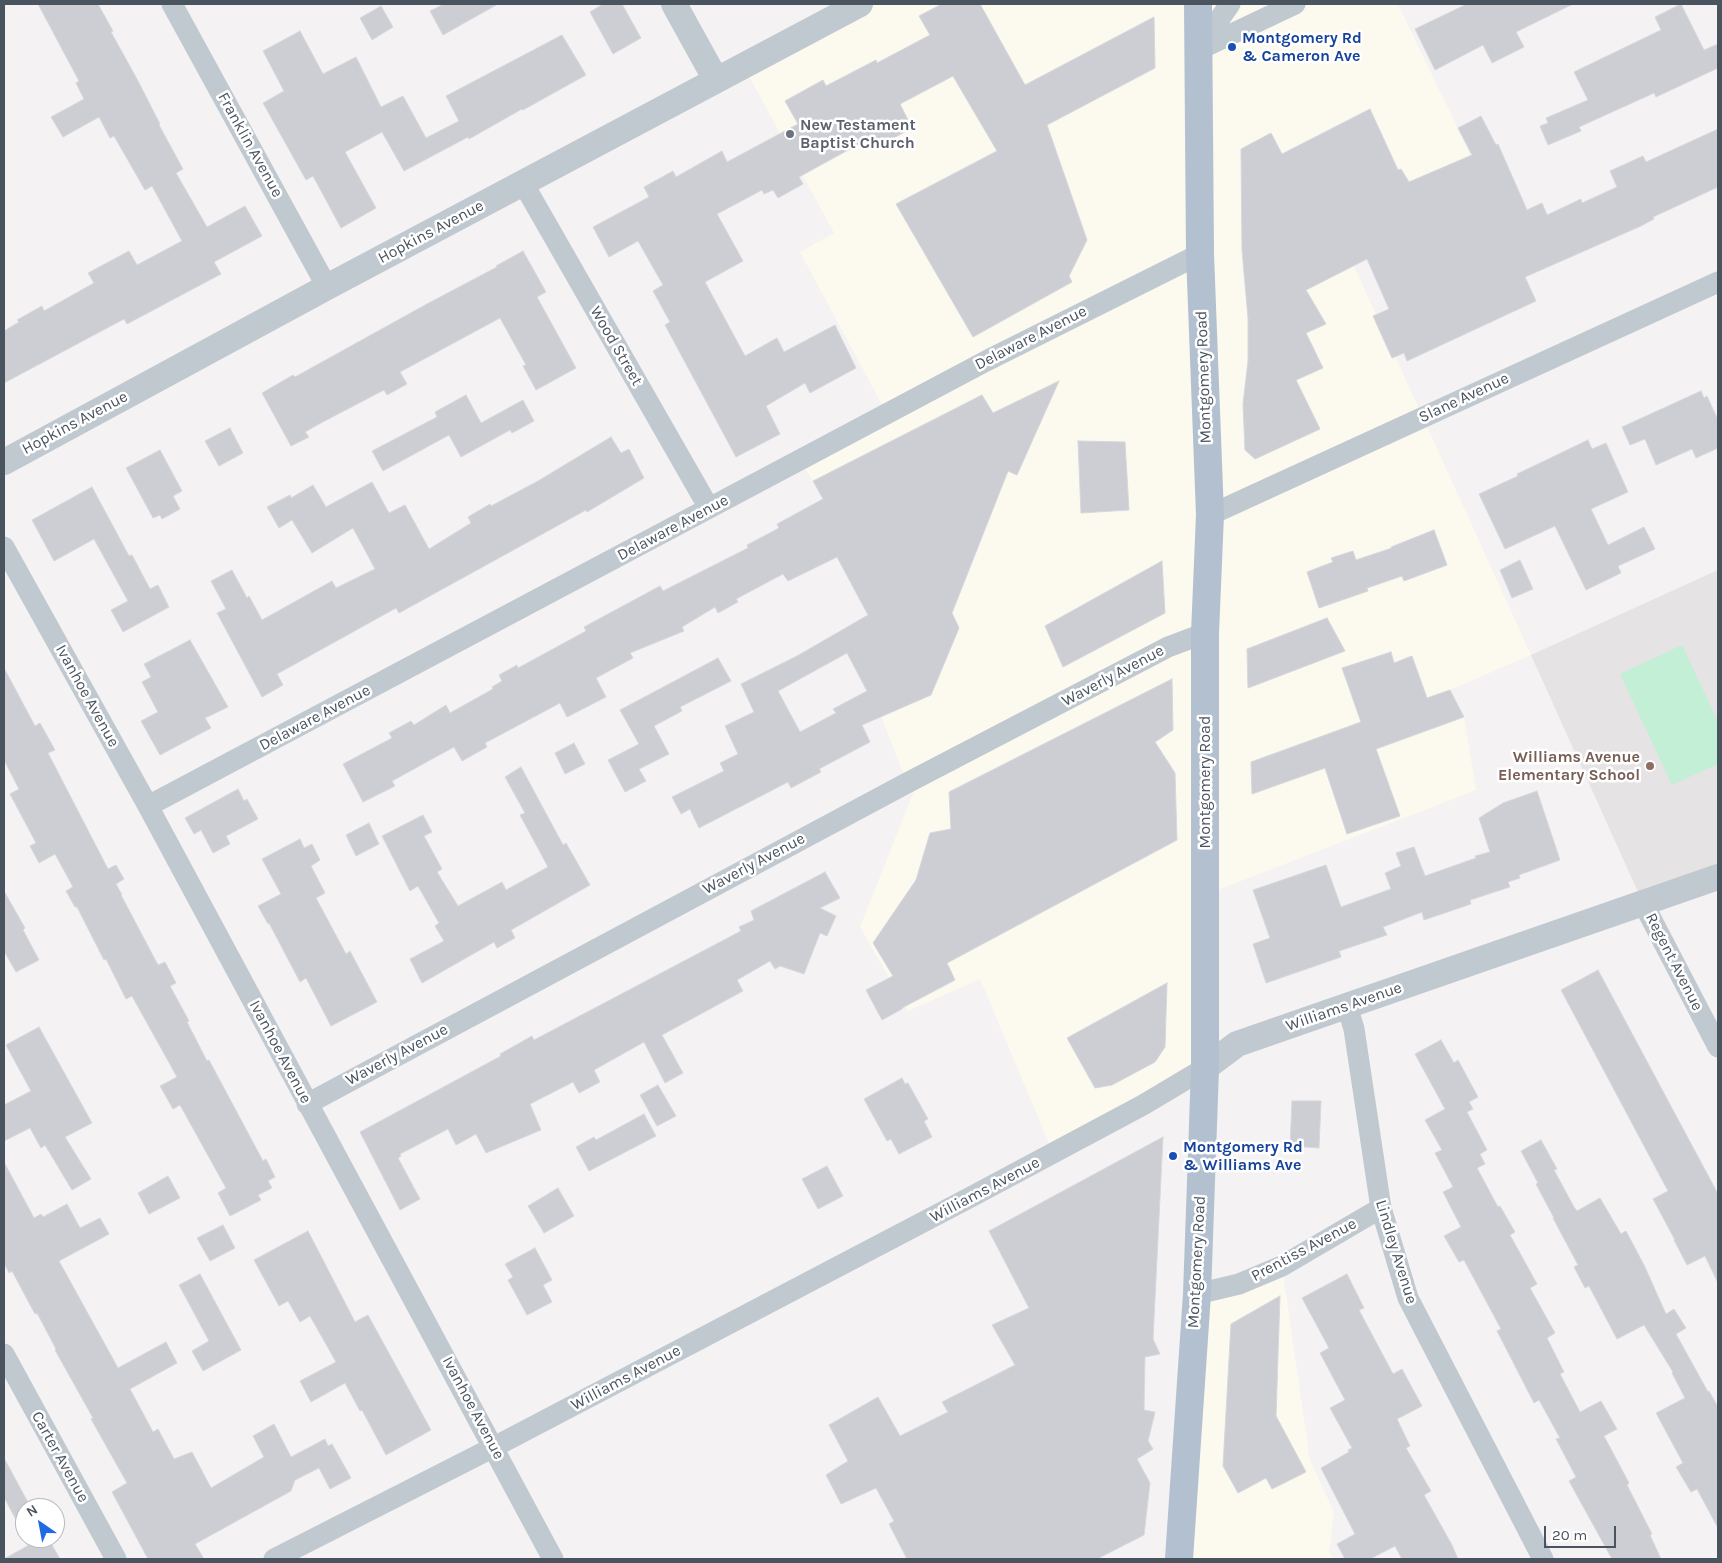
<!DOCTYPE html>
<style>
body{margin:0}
#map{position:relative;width:1722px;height:1563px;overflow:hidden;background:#f4f2f2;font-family:Karla,sans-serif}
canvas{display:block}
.frame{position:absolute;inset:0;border:5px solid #4a545f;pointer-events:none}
.north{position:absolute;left:15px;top:1498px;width:50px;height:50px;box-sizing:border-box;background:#fff;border:1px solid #b7bbbf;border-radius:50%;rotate:327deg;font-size:14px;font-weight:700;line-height:20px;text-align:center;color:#4a545f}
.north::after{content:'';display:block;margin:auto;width:18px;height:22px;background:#1e6ce2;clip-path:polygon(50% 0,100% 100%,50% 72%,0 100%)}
.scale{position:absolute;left:1544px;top:1526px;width:72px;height:22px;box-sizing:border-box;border:2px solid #4a545f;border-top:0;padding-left:6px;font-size:15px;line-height:18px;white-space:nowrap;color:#4a545f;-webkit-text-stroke:4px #fff;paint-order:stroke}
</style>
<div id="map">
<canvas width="1722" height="1563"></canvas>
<div class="frame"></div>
<div class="north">N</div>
<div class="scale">20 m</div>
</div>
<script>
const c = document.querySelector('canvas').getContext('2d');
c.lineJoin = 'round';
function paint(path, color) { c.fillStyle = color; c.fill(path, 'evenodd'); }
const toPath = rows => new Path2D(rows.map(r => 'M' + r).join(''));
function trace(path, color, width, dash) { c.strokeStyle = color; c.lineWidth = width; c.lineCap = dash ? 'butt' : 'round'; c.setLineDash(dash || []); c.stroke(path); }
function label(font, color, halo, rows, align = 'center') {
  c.font = font + ' Karla,sans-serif'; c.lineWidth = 5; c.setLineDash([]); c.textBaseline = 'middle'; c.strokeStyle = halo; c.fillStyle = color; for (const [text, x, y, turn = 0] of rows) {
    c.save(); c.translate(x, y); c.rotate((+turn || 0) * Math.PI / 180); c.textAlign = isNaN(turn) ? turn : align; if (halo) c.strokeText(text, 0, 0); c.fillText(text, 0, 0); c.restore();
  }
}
paint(toPath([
 [860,4,1398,4,1471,156,1391,248,1354,266,1531,655,1450,690,1464,717,1476,790,1205,895,1205,1068,1053,1153,980,979,908,1011,860,927,919,778,907,783,881,716,837,634,883,607,866,581,813,481,800,460,887,414,800,252,834,233,743,65],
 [1282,1266,1310,1460,1334,1512,1329,1552,1333,1559,1179,1559,1197,1294]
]), '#fcf9ee');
paint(toPath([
 [1718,570,1718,877,1643,903,1531,655]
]), '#e5e3e4');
paint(toPath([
 [1682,645,1718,722,1718,764,1672,785,1620,674]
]), '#c3efd6');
const building = toPath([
 [38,4,98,4,113,31,111,32,137,79,160,124,159,125,183,169,176,173,207,227,245,206,262,236,214,262,221,274,127,324,124,319,4,383,4,331,19,322,17,320,42,306,44,311,94,283,88,273,129,251,137,265,182,241,152,186,145,190,114,136,110,138,99,117,63,137,51,117,84,99,76,83,79,81,38,4],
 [444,4,498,4,443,35,430,11,444,4],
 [603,4,622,4,641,38,613,54,590,12,603,4],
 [942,4,980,4,1025,85,1154,17,1155,68,1047,125,1087,240,1069,276,1072,282,973,337,896,204,997,151,953,76,900,104,912,128,875,148,870,138,799,177,803,184,778,198,773,190,764,194,762,190,717,214,743,261,705,282,745,356,777,338,784,352,835,325,856,368,810,393,805,383,766,406,780,434,736,457,665,325,670,322,653,291,663,285,638,241,609,257,593,227,649,197,644,187,673,171,676,177,722,151,727,162,798,124,785,101,823,80,826,86,876,60,877,63,930,35,919,16,942,4],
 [1467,4,1573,4,1516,32,1524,47,1492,63,1483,45,1435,70,1415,29,1467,4],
 [1681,4,1704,50,1718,44,1718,68,1656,97,1654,93,1579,127,1581,131,1548,145,1540,126,1548,123,1546,118,1588,100,1574,72,1661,30,1655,17,1681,4],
 [381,6,393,27,372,40,360,18,381,6],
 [300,31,323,74,356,57,381,107,403,96,426,138,459,121,446,96,562,35,586,75,523,110,522,109,469,139,468,137,404,171,382,132,345,152,376,208,341,228,313,176,306,180,263,103,284,91,263,51,300,31],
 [1370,109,1398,170,1401,169,1409,182,1472,155,1458,128,1481,116,1496,145,1498,144,1527,210,1542,203,1547,215,1581,199,1582,203,1617,187,1610,171,1643,156,1646,162,1718,129,1718,187,1653,217,1654,219,1641,226,1525,277,1536,301,1407,361,1404,353,1392,358,1373,316,1389,309,1367,259,1306,290,1326,324,1306,333,1323,368,1296,380,1320,429,1255,459,1245,450,1243,404,1248,361,1248,318,1242,250,1241,149,1271,133,1282,154,1370,109],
 [523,251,546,292,537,297,576,368,536,390,523,366,526,365,500,318,400,372,407,384,387,395,384,390,319,424,305,432,309,437,291,446,262,393,293,375,295,377,425,305,497,267,496,266,523,251],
 [1059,381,1017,475,1008,471,952,613,959,628,931,695,862,725,870,742,819,769,821,772,791,788,788,782,699,828,690,809,681,814,672,797,724,771,720,763,738,754,725,726,754,712,741,684,797,656,868,615,837,557,788,581,783,574,736,599,738,602,718,613,715,607,682,627,684,631,630,653,633,658,596,678,606,697,567,717,560,703,485,743,487,747,462,761,454,747,392,781,395,786,363,802,343,764,392,738,389,733,411,721,414,725,446,705,450,713,493,689,492,687,502,681,499,675,517,665,518,668,586,631,584,627,660,586,663,591,748,548,747,545,779,528,777,524,823,499,813,481,982,395,993,413,1059,381],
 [847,653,867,691,833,709,836,713,800,732,778,691,847,653],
 [1701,391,1704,398,1707,396,1718,420,1718,448,1696,458,1692,449,1656,465,1645,439,1630,445,1622,427,1701,391],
 [466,395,481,423,523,400,534,421,512,433,510,430,461,457,449,435,383,471,372,451,437,417,435,412,466,395],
 [230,428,243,453,219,466,205,441,230,428],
 [611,437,621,453,629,449,644,478,587,512,586,510,399,613,396,608,277,674,283,685,262,697,217,613,226,609,211,581,232,570,247,598,249,596,262,620,332,581,336,588,375,569,353,528,312,553,292,520,279,528,267,507,290,495,291,498,313,485,326,507,372,482,389,513,405,505,429,549,471,523,468,517,490,504,491,506,538,481,611,437],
 [1588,440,1592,449,1606,443,1628,492,1591,509,1608,545,1644,527,1655,549,1618,566,1621,573,1586,590,1555,526,1505,549,1479,494,1518,476,1517,474,1588,440],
 [1078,441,1125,442,1129,510,1081,513,1078,441],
 [160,450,182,491,173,496,180,509,162,519,160,515,153,518,126,468,160,450],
 [92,487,129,556,132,555,150,589,158,585,169,607,123,632,111,610,128,601,94,539,54,561,32,520,92,487],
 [1434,530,1447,565,1404,581,1402,576,1367,588,1368,591,1319,608,1307,572,1333,562,1331,558,1353,551,1356,560,1392,548,1391,547,1434,530],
 [1520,560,1533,589,1512,598,1500,570,1520,560],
 [1162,561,1165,613,1063,667,1045,626,1162,561],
 [1327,618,1345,651,1248,688,1247,649,1327,618],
 [190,640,228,707,205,718,211,728,160,755,141,721,158,712,142,682,151,677,144,664,190,640],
 [1391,652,1394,663,1412,656,1427,698,1450,690,1464,717,1376,749,1400,816,1347,834,1325,768,1252,794,1251,762,1361,722,1342,668,1391,652],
 [718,658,731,681,680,707,682,711,654,726,669,754,639,769,646,781,625,792,608,760,639,744,620,710,718,658],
 [4,668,35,726,40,723,55,750,48,753,108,869,116,865,124,879,116,884,122,895,121,895,158,965,165,962,176,983,170,986,189,1021,187,1022,207,1061,209,1060,263,1161,266,1159,275,1177,268,1181,272,1188,258,1195,261,1200,230,1216,218,1193,226,1188,180,1105,173,1109,160,1086,177,1077,132,996,126,999,106,959,104,960,77,907,75,907,66,891,73,887,55,854,39,863,30,846,36,843,10,794,19,789,4,760,4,668],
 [1172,679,1173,730,1155,742,1175,773,1177,840,947,963,955,980,902,1008,902,1009,882,1020,866,990,893,976,873,943,916,880,930,833,951,829,949,792,1172,679],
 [574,743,585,764,565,774,555,753,574,743],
 [521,767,563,845,566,843,590,885,511,930,515,938,497,948,494,942,422,983,410,959,444,941,435,926,439,923,418,886,410,891,382,836,423,815,432,832,424,836,442,869,437,872,458,906,502,882,506,890,548,867,520,815,525,813,505,777,521,767],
 [238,789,244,801,247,799,258,819,226,836,230,844,213,853,201,830,194,834,185,818,238,789],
 [1537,791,1560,860,1519,875,1520,878,1508,882,1510,887,1470,900,1471,904,1424,920,1422,912,1383,927,1387,935,1339,951,1341,957,1266,983,1253,944,1270,938,1253,890,1326,865,1341,907,1391,889,1385,873,1401,866,1396,853,1414,847,1425,876,1476,858,1475,856,1490,852,1479,818,1503,803,1537,791],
 [369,823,379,844,356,856,346,835,369,823],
 [300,839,304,848,312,844,320,860,311,866,325,893,316,898,346,954,350,951,377,1002,331,1026,306,978,300,982,269,923,268,924,258,906,281,894,262,859,300,839],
 [825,872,840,898,820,908,836,916,827,936,820,933,804,974,780,966,775,969,770,961,737,980,743,991,662,1035,683,1073,665,1083,644,1042,594,1070,600,1082,579,1093,573,1082,530,1104,541,1130,486,1153,476,1134,456,1145,448,1129,400,1154,401,1156,398,1158,420,1199,400,1210,360,1132,501,1056,500,1054,532,1036,534,1040,741,931,739,927,754,920,751,911,825,872],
 [4,891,25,928,23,930,39,960,16,972,4,951,4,891],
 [1598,970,1718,1194,1718,1283,1705,1256,1687,1265,1674,1240,1675,1240,1653,1199,1668,1191,1561,990,1598,970],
 [1167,983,1165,1047,1155,1062,1112,1085,1095,1088,1067,1038,1167,983],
 [39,1027,92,1123,65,1137,91,1179,72,1190,45,1145,41,1148,30,1128,4,1141,4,1105,31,1091,6,1045,39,1027],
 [1441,1040,1454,1063,1458,1060,1478,1097,1469,1102,1473,1109,1467,1112,1487,1150,1480,1154,1485,1164,1477,1168,1498,1207,1500,1206,1515,1232,1510,1235,1537,1284,1530,1288,1555,1333,1547,1338,1564,1372,1560,1374,1580,1412,1601,1401,1617,1429,1604,1436,1629,1483,1627,1485,1652,1534,1650,1535,1661,1559,1612,1559,1569,1481,1576,1477,1556,1439,1560,1438,1539,1400,1534,1403,1497,1331,1501,1329,1464,1260,1459,1262,1444,1236,1461,1227,1443,1192,1453,1187,1435,1153,1442,1150,1425,1120,1445,1109,1415,1054,1441,1040],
 [902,1078,905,1084,908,1083,928,1119,924,1121,932,1137,899,1154,891,1139,887,1141,864,1099,902,1078],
 [658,1085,676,1116,657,1126,640,1095,658,1085],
 [1292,1101,1321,1101,1319,1148,1290,1146,1292,1101],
 [644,1114,656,1136,589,1171,576,1147,594,1137,596,1140,644,1114],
 [1163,1137,1153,1339,1160,1354,1145,1357,1144,1410,1155,1412,1148,1441,1153,1449,1137,1459,1150,1483,1144,1535,1097,1559,907,1559,889,1524,894,1521,876,1488,841,1504,826,1475,848,1461,829,1425,878,1397,900,1436,948,1412,942,1402,1015,1365,992,1325,1029,1308,989,1231,1163,1137],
 [1541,1140,1557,1169,1554,1170,1574,1207,1577,1211,1600,1198,1621,1234,1626,1231,1644,1265,1666,1314,1674,1309,1686,1328,1676,1334,1708,1392,1709,1391,1718,1407,1718,1528,1697,1489,1691,1492,1676,1467,1683,1463,1656,1413,1685,1398,1672,1373,1673,1372,1644,1325,1617,1339,1589,1286,1585,1288,1574,1267,1578,1265,1553,1218,1554,1218,1536,1184,1538,1183,1521,1151,1541,1140],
 [4,1162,34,1218,41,1214,43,1217,67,1204,80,1228,100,1218,109,1234,59,1261,118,1368,166,1342,177,1363,130,1389,153,1432,158,1429,174,1459,192,1452,211,1488,264,1457,253,1436,274,1424,291,1457,325,1439,328,1446,332,1444,351,1478,330,1489,319,1468,295,1480,291,1491,195,1544,204,1559,148,1559,112,1492,127,1483,91,1419,93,1418,55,1350,56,1349,37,1313,35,1314,12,1271,9,1273,4,1263,4,1162],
 [827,1166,843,1196,818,1209,802,1179,827,1166],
 [168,1176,180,1198,149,1214,138,1193,168,1176],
 [558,1188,574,1216,544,1233,528,1206,558,1188],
 [223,1225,235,1248,210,1261,197,1238,223,1225],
 [308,1231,355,1322,368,1315,431,1430,386,1455,362,1410,360,1411,345,1383,311,1402,300,1381,336,1362,310,1316,300,1322,288,1301,279,1306,254,1260,308,1231],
 [535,1248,552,1280,543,1285,552,1302,527,1315,508,1280,513,1277,505,1264,535,1248],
 [200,1274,241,1350,203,1371,192,1351,209,1341,179,1285,200,1274],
 [1347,1274,1364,1308,1359,1310,1393,1374,1402,1369,1422,1406,1397,1419,1410,1446,1406,1448,1431,1491,1424,1495,1452,1545,1458,1559,1402,1559,1395,1546,1370,1559,1345,1559,1337,1544,1355,1534,1321,1468,1349,1452,1348,1450,1352,1448,1330,1408,1345,1400,1320,1353,1329,1348,1302,1298,1347,1274],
 [1280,1296,1276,1416,1306,1472,1272,1489,1266,1478,1238,1493,1223,1466,1231,1324,1280,1296],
 [4,1458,31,1508,25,1508,25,1537,4,1497,4,1458],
 [26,1538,48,1538,60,1559,4,1559,29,1545,26,1538]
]);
paint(building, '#ccced4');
trace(building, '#d6d8dd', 1);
trace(toPath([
 [172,4,327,287],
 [1198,50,1295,4],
 [1198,50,1230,4],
 [523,183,709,508],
 [1210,515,1718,282],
 [4,547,148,806,553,1559],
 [148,806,988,360,1200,254],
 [1643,903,1718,1047],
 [1347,1006,1354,1029,1381,1208,1408,1298,1543,1559],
 [307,1104,907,783,1168,647,1205,633],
 [1197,1294,1239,1284,1282,1266,1381,1208],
 [4,1354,116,1559],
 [274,1559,494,1447,967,1199,1143,1105,1205,1068]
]), '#c0c8d0', 21);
trace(toPath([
 [674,4,716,80],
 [4,462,327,287,860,4],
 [1205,1068,1237,1044,1718,877]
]), '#c0c8d0', 26);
trace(toPath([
 [1179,1559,1197,1294,1205,1068,1205,633,1210,515,1200,254,1198,4]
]), '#b3c0cf', 28);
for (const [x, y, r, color] of [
 [1232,47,5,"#1a4fb4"],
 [790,134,5,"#6b7280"],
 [1650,766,5,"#8d6e63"],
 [1173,1156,5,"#1a4fb4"]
]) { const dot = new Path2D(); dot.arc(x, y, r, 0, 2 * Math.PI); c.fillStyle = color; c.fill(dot); trace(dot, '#fff', 2); }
label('bold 16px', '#164399', '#fff', [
 ["Montgomery Rd",1242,38],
 ["& Cameron Ave",1242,56],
 ["Montgomery Rd",1183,1147],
 ["& Williams Ave",1183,1165]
], 'left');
label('bold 16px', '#5b616d', '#fff', [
 ["New Testament",800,125],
 ["Baptist Church",800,143]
], 'left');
label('16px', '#4a545f', '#fff', [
 ["Franklin Avenue",250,145,61],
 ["Hopkins Avenue",431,232,-28],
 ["Delaware Avenue",1031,338,-27],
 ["Wood Street",616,346,60],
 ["Montgomery Road",1204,377,-92],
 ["Slane Avenue",1464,398,-25],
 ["Hopkins Avenue",75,423,-28],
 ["Delaware Avenue",673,528,-28],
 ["Waverly Avenue",1113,676,-28],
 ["Ivanhoe Avenue",87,696,61],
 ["Delaware Avenue",315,718,-28],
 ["Montgomery Road",1205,782,-90],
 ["Waverly Avenue",754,864,-28],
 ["Regent Avenue",1674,962,63],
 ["Williams Avenue",1344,1007,-19],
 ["Ivanhoe Avenue",280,1052,62],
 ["Waverly Avenue",397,1055,-28],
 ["Williams Avenue",985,1190,-28],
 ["Prentiss Avenue",1304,1250,-28],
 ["Lindley Avenue",1396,1252,73],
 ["Montgomery Road",1197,1262,-87],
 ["Williams Avenue",626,1378,-28],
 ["Ivanhoe Avenue",473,1408,62],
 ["Carter Avenue",60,1457,61]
]);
label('bold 16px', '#785e54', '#fff', [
 ["Williams Avenue",1640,757],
 ["Elementary School",1640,775]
], 'right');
</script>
